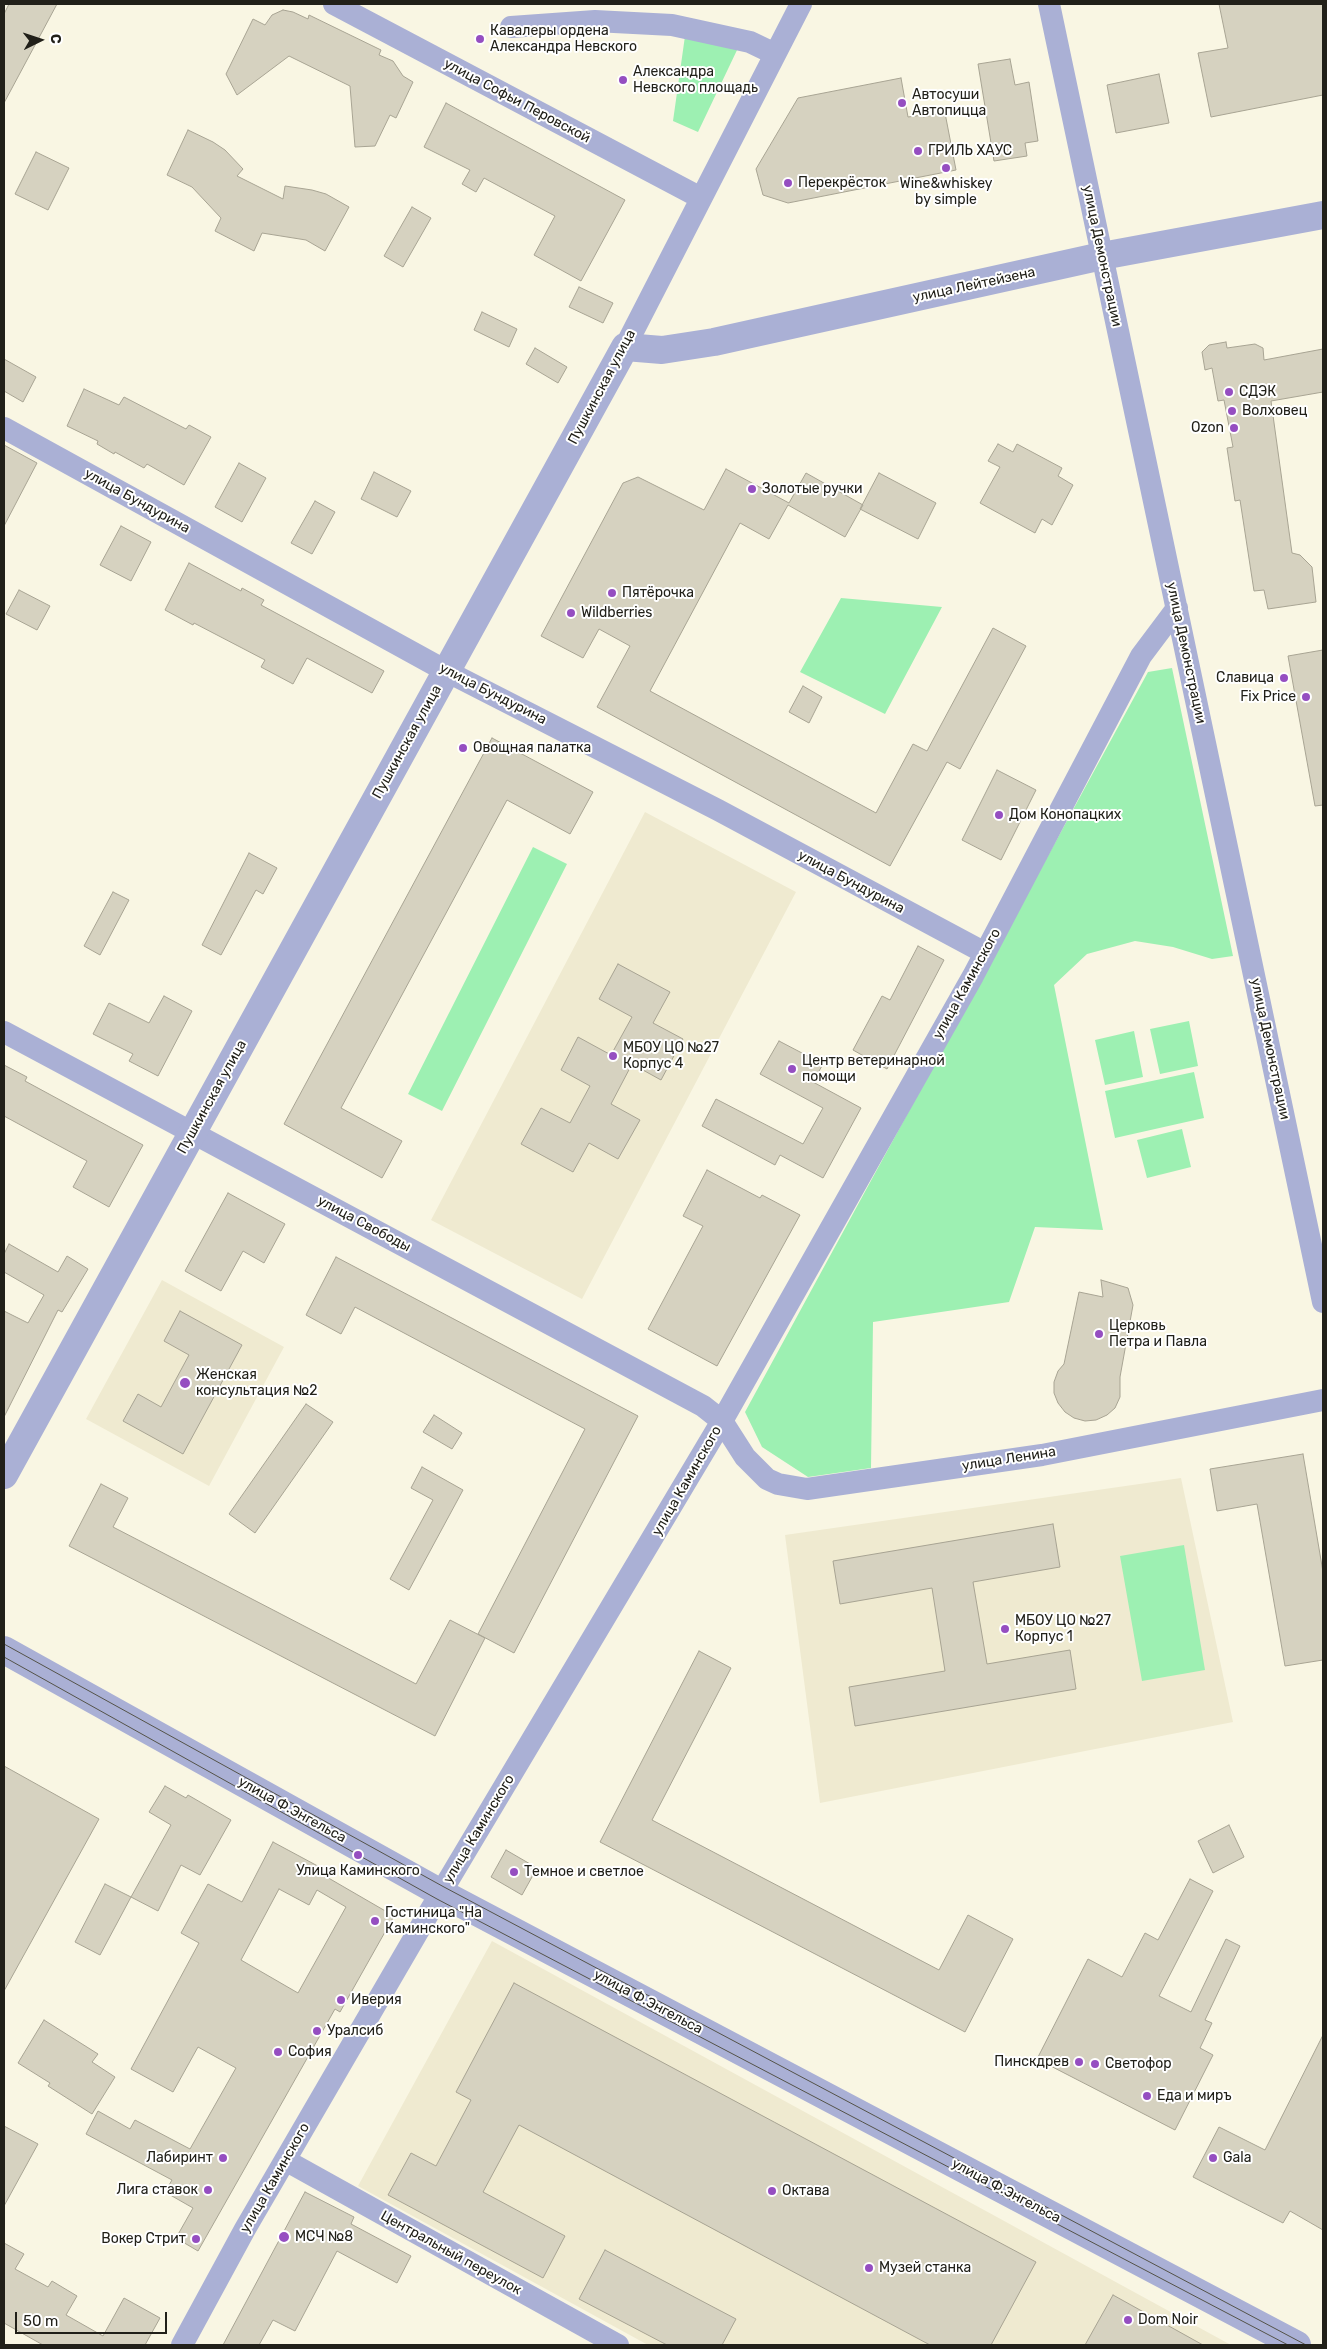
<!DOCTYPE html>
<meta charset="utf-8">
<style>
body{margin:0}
#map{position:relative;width:1327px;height:2349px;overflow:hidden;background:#f9f6e3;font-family:Rubik,sans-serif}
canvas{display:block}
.frame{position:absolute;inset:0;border:5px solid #212019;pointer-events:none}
.north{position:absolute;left:15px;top:15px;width:50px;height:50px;-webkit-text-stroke:4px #fff;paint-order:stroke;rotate:86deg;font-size:14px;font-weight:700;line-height:20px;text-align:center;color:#212019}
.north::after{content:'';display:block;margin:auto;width:18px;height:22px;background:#212019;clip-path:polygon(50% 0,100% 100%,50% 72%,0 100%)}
.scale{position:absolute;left:15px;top:2312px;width:152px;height:22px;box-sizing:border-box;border:2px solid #212019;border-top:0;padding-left:6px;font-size:15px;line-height:18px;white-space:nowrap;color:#212019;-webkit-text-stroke:4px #fff;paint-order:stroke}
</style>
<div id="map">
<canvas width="1327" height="2349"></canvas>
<div class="frame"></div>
<div class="north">С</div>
<div class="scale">50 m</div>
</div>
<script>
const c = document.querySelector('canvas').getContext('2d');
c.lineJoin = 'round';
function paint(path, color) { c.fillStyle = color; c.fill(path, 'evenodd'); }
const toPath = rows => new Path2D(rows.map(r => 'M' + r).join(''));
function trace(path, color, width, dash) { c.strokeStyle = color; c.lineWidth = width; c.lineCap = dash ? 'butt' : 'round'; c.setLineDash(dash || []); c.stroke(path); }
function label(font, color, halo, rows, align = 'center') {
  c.font = font + ' Rubik,sans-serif'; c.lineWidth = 4; c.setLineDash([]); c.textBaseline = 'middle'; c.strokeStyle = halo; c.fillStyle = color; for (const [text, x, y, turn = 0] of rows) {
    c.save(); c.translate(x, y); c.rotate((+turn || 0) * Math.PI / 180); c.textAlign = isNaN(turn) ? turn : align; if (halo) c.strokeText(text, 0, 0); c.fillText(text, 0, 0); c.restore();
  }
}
paint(toPath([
 [645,812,796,892,582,1299,431,1220],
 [162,1280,284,1347,209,1486,86,1419],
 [1181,1478,1233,1722,820,1803,785,1535],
 [492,1941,1231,2345,648,2345,358,2186]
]), '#efead0');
paint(toPath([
 [685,36,738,48,698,132,673,121],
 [841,598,942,607,885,714,800,672],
 [1172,668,1233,956,1212,959,1173,947,1135,941,1087,954,1054,985,1103,1230,1035,1227,1009,1302,873,1322,871,1468,808,1477,762,1447,745,1412,1148,672],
 [533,847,567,864,442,1111,408,1094],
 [1189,1021,1198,1066,1160,1074,1150,1029],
 [1134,1031,1143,1077,1105,1085,1095,1040],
 [1194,1072,1204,1118,1115,1138,1105,1091],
 [1182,1129,1191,1167,1147,1178,1137,1140],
 [1184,1545,1205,1670,1142,1681,1120,1556]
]), '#9df0b2');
const building = toPath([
 [9,4,57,4,4,103,4,14,9,4],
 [1219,4,1323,4,1323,95,1211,117,1198,53,1228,48,1219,4],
 [283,10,293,12,308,19,309,15,381,50,379,55,393,61,403,76,413,82,396,118,390,115,375,146,355,147,350,86,289,56,237,95,226,74,253,19,265,25,272,15,283,10],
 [1010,59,1015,85,1029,82,1038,141,1025,143,1027,156,994,161,978,64,1010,59],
 [1159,74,1169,123,1116,133,1107,85,1159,74],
 [901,78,908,117,923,115,923,117,945,113,956,170,788,203,763,195,756,169,798,98,901,78],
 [446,103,625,200,581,281,534,255,555,216,484,178,476,192,462,184,470,170,424,147,446,103],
 [188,130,213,142,225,150,243,169,237,176,283,199,285,186,312,190,326,194,349,207,325,251,306,240,262,233,254,251,215,231,221,218,192,187,167,175,188,130],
 [36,152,69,168,48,210,15,194,36,152],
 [412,207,431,218,403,267,384,256,412,207],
 [579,287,613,303,603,323,569,307,579,287],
 [482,312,517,329,509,347,474,330,482,312],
 [1226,342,1227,348,1255,344,1263,348,1264,360,1323,349,1323,392,1271,401,1292,553,1300,555,1312,567,1316,602,1268,609,1264,590,1254,591,1240,500,1235,501,1227,448,1233,447,1224,400,1218,401,1212,368,1205,370,1202,352,1209,345,1226,342],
 [535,348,567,367,558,383,526,364,535,348],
 [4,359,36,377,23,402,4,391,4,359],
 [84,389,119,405,124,397,186,429,189,425,211,437,184,485,147,464,144,468,115,452,114,454,97,444,98,441,67,426,84,389],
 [998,444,1013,452,1017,444,1062,468,1058,476,1073,485,1052,525,1042,519,1035,533,980,503,1000,467,988,461,998,444],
 [4,445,37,463,4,526,4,445],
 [239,463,266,478,242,522,215,507,239,463],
 [726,469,789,503,806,473,863,505,845,537,788,505,769,539,740,523,650,691,876,813,913,744,927,751,993,628,1026,646,960,769,947,762,890,866,597,707,630,646,599,629,583,658,541,636,623,483,638,477,704,510,726,469],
 [374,472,411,491,397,517,361,499,374,472],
 [879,473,936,503,918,539,860,509,879,473],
 [315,501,335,512,312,554,291,543,315,501],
 [121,526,151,542,131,581,100,565,121,526],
 [189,563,241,591,242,588,264,600,261,605,384,671,372,693,307,658,293,684,261,667,265,660,194,623,193,625,165,610,189,563],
 [19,590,50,606,37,630,6,614,19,590],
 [1323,650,1323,805,1315,806,1288,656,1323,650],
 [803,686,822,697,809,723,789,712,803,686],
 [492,738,593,792,570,834,507,800,341,1108,402,1141,382,1178,284,1124,492,738],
 [997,770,1036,790,1001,860,962,840,997,770],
 [249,853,277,868,263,894,256,890,221,955,202,945,249,853],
 [113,892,129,900,100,955,84,946,113,892],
 [918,946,944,960,887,1069,853,1050,882,996,890,1000,918,946],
 [618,964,670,992,653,1023,683,1039,661,1080,632,1064,611,1104,640,1120,618,1159,589,1143,573,1172,521,1144,541,1108,570,1123,590,1086,561,1070,578,1037,611,1055,632,1017,599,999,618,964],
 [164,996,192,1011,158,1076,129,1061,133,1054,93,1034,109,1003,149,1023,164,996],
 [779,1041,823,1064,813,1082,861,1108,823,1178,780,1155,775,1165,702,1126,716,1099,803,1144,823,1108,760,1074,779,1041],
 [4,1065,27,1077,25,1081,143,1145,109,1207,73,1187,87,1161,4,1116,4,1065],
 [707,1170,760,1198,762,1195,800,1215,717,1366,648,1329,703,1226,683,1216,707,1170],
 [228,1193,285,1224,264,1263,243,1251,221,1291,185,1271,228,1193],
 [9,1244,58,1272,67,1256,88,1269,62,1312,58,1310,4,1417,4,1311,28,1323,44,1295,4,1272,4,1254,9,1244],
 [336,1257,638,1416,514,1653,478,1634,585,1429,355,1307,341,1334,306,1315,336,1257],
 [1101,1280,1128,1288,1133,1305,1120,1377,1120,1397,1115,1408,1107,1415,1096,1420,1085,1421,1074,1418,1065,1412,1058,1403,1054,1393,1054,1382,1058,1371,1064,1364,1079,1292,1103,1297,1101,1280],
 [180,1311,242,1345,183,1454,123,1421,138,1394,161,1407,189,1355,164,1341,180,1311],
 [306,1404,333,1422,255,1533,229,1514,306,1404],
 [434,1415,462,1433,452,1449,423,1432,434,1415],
 [1303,1454,1323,1572,1323,1660,1285,1666,1257,1504,1217,1511,1210,1469,1303,1454],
 [422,1467,463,1490,409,1590,390,1579,433,1500,411,1488,422,1467],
 [101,1484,128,1498,113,1527,416,1684,450,1620,485,1638,435,1736,69,1546,101,1484],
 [1053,1524,1060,1567,973,1582,987,1664,1070,1650,1076,1689,855,1726,849,1687,945,1671,932,1588,840,1604,833,1561,1053,1524],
 [699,1651,731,1668,652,1820,939,1970,968,1915,1013,1939,965,2032,600,1842,699,1651],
 [4,1766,99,1819,4,1991,4,1766],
 [165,1786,186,1798,188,1795,231,1820,200,1875,181,1865,158,1911,131,1897,171,1825,149,1812,165,1786],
 [1229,1825,1244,1857,1213,1873,1198,1841,1229,1825],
 [273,1842,327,1871,325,1876,394,1916,340,2012,335,2009,198,2251,176,2238,193,2208,165,2192,172,2180,86,2134,98,2111,130,2129,135,2120,190,2149,236,2068,198,2047,173,2092,131,2069,199,1943,181,1933,208,1884,242,1902,273,1842],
 [279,1889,309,1905,317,1890,346,1907,298,1993,241,1960,279,1889],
 [506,1850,537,1868,522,1895,491,1877,506,1850],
 [1190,1879,1213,1891,1159,1996,1191,2012,1226,1939,1240,1946,1205,2020,1212,2023,1200,2048,1213,2055,1175,2130,1037,2059,1088,1959,1122,1977,1145,1933,1158,1940,1190,1879],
 [105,1884,131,1897,100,1955,75,1942,105,1884],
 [514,1983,1036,2262,991,2345,930,2345,519,2125,483,2192,565,2236,543,2278,388,2195,411,2153,436,2166,471,2100,456,2092,514,1983],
 [44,2020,98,2054,92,2062,115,2077,92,2114,48,2086,50,2083,18,2063,44,2020],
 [1323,2035,1323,2230,1290,2211,1283,2223,1193,2177,1219,2127,1265,2150,1323,2035],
 [4,2126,38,2144,4,2206,4,2126],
 [305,2192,354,2217,351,2224,411,2256,397,2283,337,2251,295,2331,273,2320,259,2345,223,2345,305,2192],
 [4,2243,24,2254,15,2269,48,2287,52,2281,77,2296,66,2315,103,2336,124,2298,160,2318,145,2345,43,2345,4,2323,4,2243],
 [605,2250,736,2319,722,2345,667,2345,579,2299,605,2250],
 [1113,2295,1203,2345,1085,2345,1113,2295]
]);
paint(building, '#d6d2c0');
trace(building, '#a8a493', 1);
trace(toPath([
 [334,4,701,198],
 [1049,4,1323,1302],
 [511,27,595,21,672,25,750,42,775,54],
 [625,347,801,4],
 [4,428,446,671,718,810,985,953],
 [4,1032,703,1406,722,1421,745,1457,767,1479,778,1484,807,1489,1042,1455,1323,1400],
 [285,2160,618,2345],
 [182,2345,245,2229,427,1916,722,1421,973,976,1141,656,1177,608]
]), '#aab0d5', 22);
trace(toPath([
 [4,1475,625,347,662,350,714,342,1102,256,1323,215],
 [4,1650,441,1893,1297,2345]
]), '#aab0d5', 28);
trace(toPath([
 [4,1644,444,1887,1306,2345],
 [4,1657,437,1899,1288,2345]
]), '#545349', 1);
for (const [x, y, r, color] of [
 [480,39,5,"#954ec1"],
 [623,80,5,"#954ec1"],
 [902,103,5,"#954ec1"],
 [918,151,5,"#954ec1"],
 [946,168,5,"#954ec1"],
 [788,183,5,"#954ec1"],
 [1229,392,5,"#954ec1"],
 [1232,411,5,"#954ec1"],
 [1234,428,5,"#954ec1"],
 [752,489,5,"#954ec1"],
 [612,593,5,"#954ec1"],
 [571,613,5,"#954ec1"],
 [1284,678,5,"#954ec1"],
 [1306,697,5,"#954ec1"],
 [463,748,5,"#954ec1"],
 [999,815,5,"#954ec1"],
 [613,1056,5,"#954ec1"],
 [792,1069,5,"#954ec1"],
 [1099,1334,5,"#954ec1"],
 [185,1383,6,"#954ec1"],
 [1005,1629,5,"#954ec1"],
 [358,1855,5,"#954ec1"],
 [514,1872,5,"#954ec1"],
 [375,1921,5,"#954ec1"],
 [341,2000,5,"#954ec1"],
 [317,2031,5,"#954ec1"],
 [278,2052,5,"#954ec1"],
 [1079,2062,5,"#954ec1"],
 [1095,2064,5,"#954ec1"],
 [1147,2096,5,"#954ec1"],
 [223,2158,5,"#954ec1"],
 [1213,2158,5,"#954ec1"],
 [208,2190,5,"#954ec1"],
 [772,2191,5,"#954ec1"],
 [284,2237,6,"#954ec1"],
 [196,2239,5,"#954ec1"],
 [869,2268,5,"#954ec1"],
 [1128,2320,5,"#954ec1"]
]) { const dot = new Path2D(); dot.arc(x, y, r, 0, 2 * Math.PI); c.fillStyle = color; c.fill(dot); trace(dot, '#fff', 2); }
label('14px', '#212019', '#fff', [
 ["Кавалеры ордена",490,31],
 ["Александра Невского",490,47],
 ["Александра",633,72],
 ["Невского площадь",633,88],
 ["Автосуши",912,95],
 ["Автопицца",912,111],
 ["ГРИЛЬ ХАУС",928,151],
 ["Перекрёсток",798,183],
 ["Wine&whiskey",946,184,"center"],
 ["by simple",946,200,"center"],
 ["СДЭК",1239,392],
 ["Волховец",1242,411],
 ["Ozon",1224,428,"right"],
 ["Золотые ручки",762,489],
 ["Пятёрочка",622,593],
 ["Wildberries",581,613],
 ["Славица",1274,678,"right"],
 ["Fix Price",1296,697,"right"],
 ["Овощная палатка",473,748],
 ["Дом Конопацких",1009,815],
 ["МБОУ ЦО №27",623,1048],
 ["Корпус 4",623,1064],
 ["Центр ветеринарной",802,1061],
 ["помощи",802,1077],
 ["Церковь",1109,1326],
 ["Петра и Павла",1109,1342],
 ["Женская",196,1375],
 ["консультация №2",196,1391],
 ["МБОУ ЦО №27",1015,1621],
 ["Корпус 1",1015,1637],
 ["Улица Каминского",358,1871,"center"],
 ["Темное и светлое",524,1872],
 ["Гостиница \"На",385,1913],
 ["Каминского\"",385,1929],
 ["Иверия",351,2000],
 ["Уралсиб",327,2031],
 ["София",288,2052],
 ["Пинскдрев",1069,2062,"right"],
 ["Светофор",1105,2064],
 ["Еда и миръ",1157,2096],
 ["Лабиринт",213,2158,"right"],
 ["Gala",1223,2158],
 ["Лига ставок",198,2190,"right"],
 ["Октава",782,2191],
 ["МСЧ №8",295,2237],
 ["Вокер Стрит",186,2239,"right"],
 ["Музей станка",879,2268],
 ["Dom Noir",1138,2320]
], 'left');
label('14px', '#212019', '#fff', [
 ["улица Софьи Перовской",517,101,28],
 ["улица Демонстрации",1102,256,78],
 ["улица Лейтейзена",974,285,-12],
 ["Пушкинская улица",602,387,-62],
 ["улица Бундурина",137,501,29],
 ["улица Демонстрации",1186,653,78],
 ["улица Бундурина",493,694,27],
 ["Пушкинская улица",407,742,-61],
 ["улица Бундурина",851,882,28],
 ["улица Каминского",967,984,-61],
 ["улица Демонстрации",1270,1049,78],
 ["Пушкинская улица",212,1097,-61],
 ["улица Свободы",364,1224,28],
 ["улица Ленина",1009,1459,-9],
 ["улица Каминского",687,1481,-60],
 ["улица Ф.Энгельса",292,1810,29],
 ["улица Каминского",479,1829,-59],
 ["улица Ф.Энгельса",648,2002,28],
 ["улица Каминского",275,2178,-60],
 ["улица Ф.Энгельса",1006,2191,28],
 ["Центральный переулок",451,2253,29]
]);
</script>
